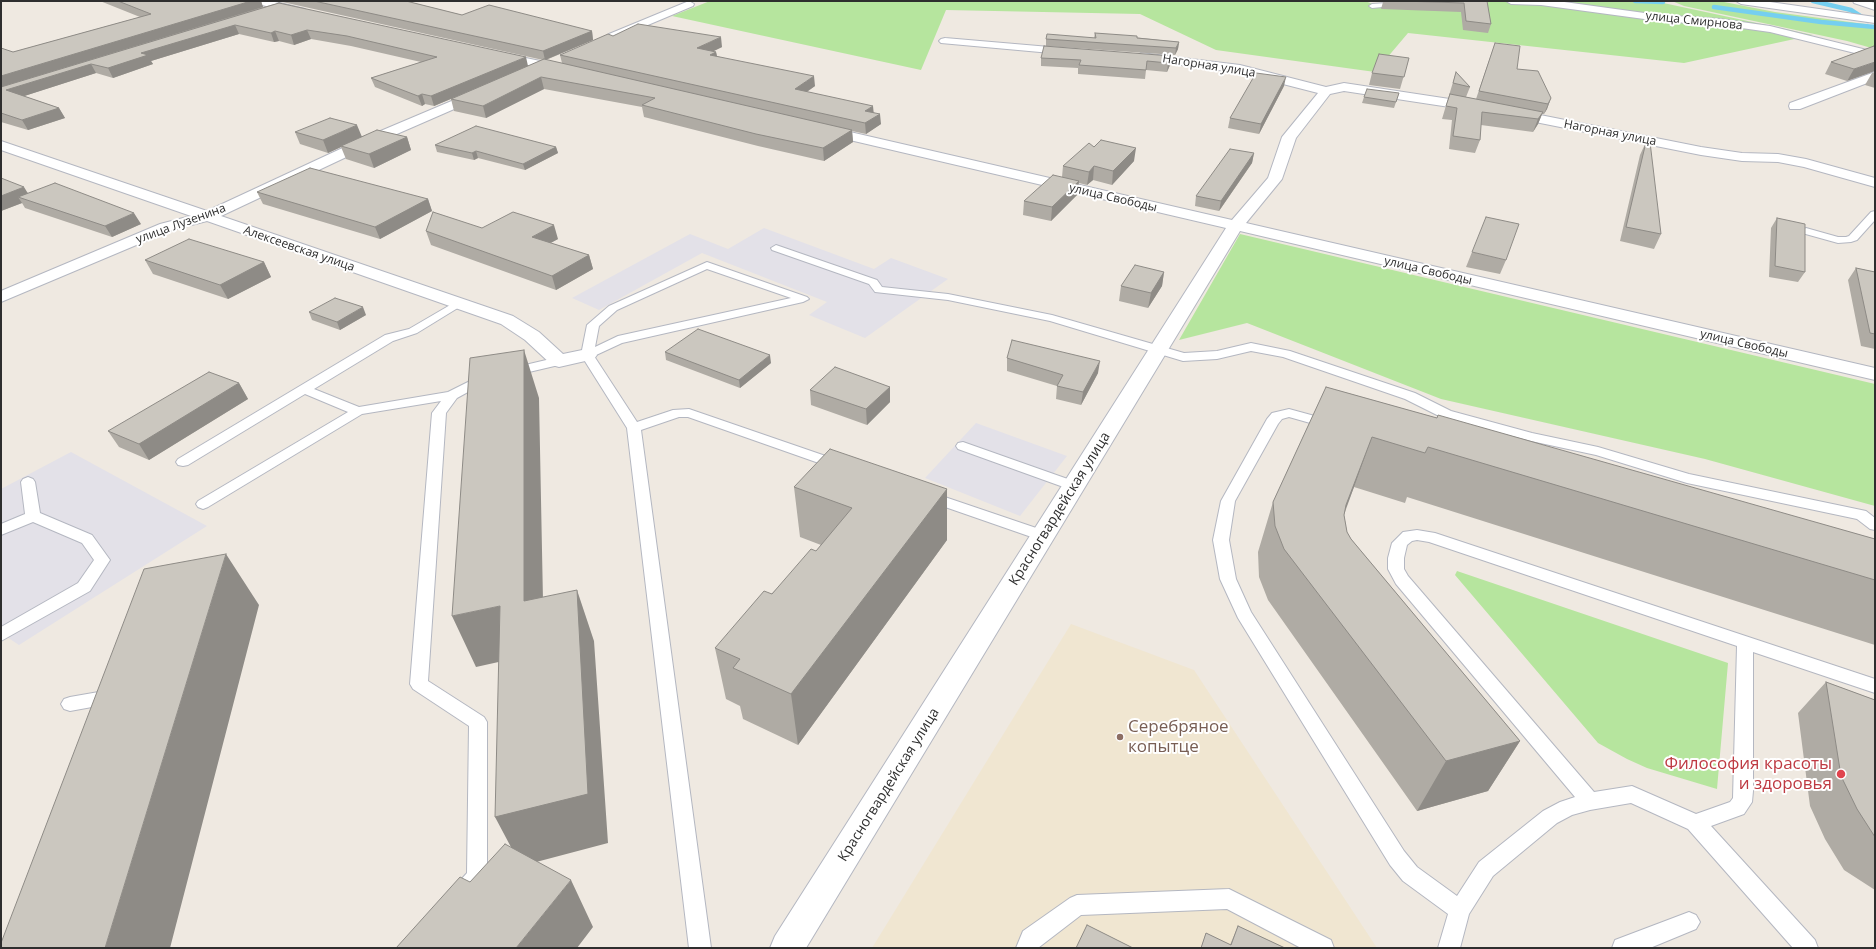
<!DOCTYPE html>
<meta charset="utf-8">
<style>
body{margin:0}
#map{position:relative;width:1876px;height:949px;overflow:hidden;background:#efe9e1;font-family:"Open Sans",sans-serif}
canvas{display:block}
.frame{position:absolute;inset:0;border:2px solid #2e2e2e;pointer-events:none}
</style>
<div id="map">
<canvas width="1876" height="949"></canvas>
<div class="frame"></div>
</div>
<script>
const c = document.querySelector('canvas').getContext('2d');
c.lineJoin = 'round';
function paint(path, color) { c.fillStyle = color; c.fill(path, 'evenodd'); }
const toPath = rows => new Path2D(rows.map(r => 'M' + r).join(''));
function trace(path, color, width, dash) { c.strokeStyle = color; c.lineWidth = width; c.lineCap = dash ? 'butt' : 'round'; c.setLineDash(dash || []); c.stroke(path); }
function label(font, color, halo, rows, align = 'center') {
  c.font = font + ' "Open Sans",sans-serif'; c.lineWidth = 4; c.setLineDash([]); c.textBaseline = 'middle'; c.strokeStyle = halo; c.fillStyle = color; for (const [text, x, y, turn = 0] of rows) {
    c.save(); c.translate(x, y); c.rotate((+turn || 0) * Math.PI / 180); c.textAlign = isNaN(turn) ? turn : align; if (halo) c.strokeText(text, 0, 0); c.fillText(text, 0, 0); c.restore();
  }
}
paint(toPath([
 [764,228,874,269,891,258,948,279,865,338,809,315,827,302,702,253,599,310,572,298,690,234,728,249],
 [976,423,1067,456,1020,516,925,478],
 [71,452,207,526,19,645,1,633,1,489]
]), '#e3e1e8');
paint(toPath([
 [1071,624,1194,670,1377,948,872,948]
]), '#f0e6d1');
paint(toPath([
 [710,1,1365,1,1381,7,1497,1,1654,1,1813,35,1684,63,1408,33,1375,72,1216,50,1140,14,946,10,921,70,672,16],
 [1672,1,1719,1,1775,12,1865,24,1875,29,1875,49,1847,41,1684,6],
 [1240,234,1875,384,1875,506,1705,459,1441,399,1247,323,1179,340],
 [1457,571,1728,663,1717,789,1647,768,1627,759,1598,743,1455,575]
]), '#b6e59e');
trace(toPath([
 [1635,1,1663,2],
 [1813,1,1851,10,1868,21],
 [1714,7,1821,22,1875,27]
]), '#75cff0', 4.5);
const service = toPath([
 [1401,2,1404,4,1403,5,1372,8,1369,6,1372,4,1401,2],
 [1875,211,1875,220,1857,240,1851,242,1838,243,1802,233,1801,231,1806,228,1838,237,1846,237,1849,236,1871,212,1875,211],
 [776,245,877,280,882,287,948,294,1052,315,1184,353,1217,351,1251,343,1290,351,1415,393,1451,411,1532,433,1598,447,1689,474,1866,511,1875,518,1875,530,1870,529,1857,519,1687,483,1596,455,1531,441,1441,417,1405,399,1283,357,1251,351,1217,359,1183,361,1050,321,948,300,875,292,869,284,772,250,771,248,776,245],
 [707,262,807,297,809,299,803,302,622,343,594,356,637,422,673,410,689,409,843,462,845,465,843,468,838,469,833,468,688,417,679,417,641,430,711,948,689,948,627,428,581,355,587,325,609,306,707,262],
 [707,269,791,298,618,336,595,347,599,326,617,310,707,269],
 [457,301,463,304,461,306,417,333,393,341,314,389,359,407,448,392,484,374,488,375,490,378,488,381,457,398,446,413,428,681,484,717,487,722,487,877,484,884,472,897,465,900,458,897,455,890,458,883,467,873,469,726,413,689,410,684,432,413,441,401,362,414,208,507,203,509,198,507,196,504,198,501,348,412,305,394,188,465,183,466,178,465,176,462,178,459,385,335,409,329,457,301],
 [559,357,563,358,565,361,563,364,512,376,508,375,506,372,508,369,559,357],
 [1289,409,1333,421,1335,424,1333,427,1328,428,1289,417,1282,419,1278,424,1235,501,1229,540,1236,579,1251,612,1404,851,1417,867,1457,896,1479,862,1543,811,1560,802,1575,797,1396,584,1388,569,1388,558,1392,543,1403,532,1417,530,1435,533,1875,679,1875,693,1753,652,1753,791,1752,802,1744,814,1711,826,1815,940,1818,948,1793,948,1688,829,1631,803,1590,810,1572,815,1557,823,1493,876,1469,914,1460,948,1438,948,1448,914,1403,881,1390,865,1238,618,1220,579,1213,540,1221,501,1267,419,1272,413,1289,409],
 [1417,540,1429,542,1737,646,1733,798,1730,802,1696,814,1632,786,1594,792,1408,576,1404,569,1404,558,1407,545,1412,541,1417,540],
 [963,442,1079,483,1081,486,1079,489,1074,491,1069,489,958,449,956,446,958,443,963,442],
 [28,477,33,479,35,482,40,513,92,535,110,560,90,591,1,641,1,627,78,583,94,560,82,543,33,522,1,535,1,524,25,514,21,482,23,479,28,477],
 [930,492,1048,532,1050,536,1048,540,1043,541,925,500,923,497,925,494,930,492],
 [110,690,116,692,119,697,114,705,108,707,103,705,70,711,64,709,61,704,64,699,70,697,110,690],
 [1229,889,1331,940,1334,948,1301,948,1227,909,1081,915,1038,948,1016,948,1023,931,1070,898,1077,895,1229,889],
 [1689,912,1696,915,1700,922,1696,929,1650,948,1612,948,1615,940,1689,912]
]);
const minor = toPath([
 [252,1,271,1,305,9,306,11,301,14,253,3,252,1],
 [689,1,694,4,693,6,617,38,609,38,607,36,609,34,689,1],
 [1506,1,1557,1,1659,15,1720,19,1770,26,1875,52,1875,58,1770,32,1720,25,1659,21,1541,5,1511,4,1506,1],
 [1853,1,1868,1,1875,3,1875,10,1854,3,1853,1],
 [945,38,1073,49,1079,52,1073,55,941,43,939,41,941,39,945,38],
 [497,52,569,67,571,70,565,74,493,57,491,55,497,52],
 [1141,53,1240,65,1326,87,1344,83,1476,103,1481,104,1482,107,1481,110,1476,111,1344,91,1330,94,1296,138,1282,179,1246,223,1875,368,1875,380,1240,231,806,948,770,948,775,936,1226,228,824,134,819,133,817,130,819,127,824,126,1232,220,1268,178,1282,137,1318,93,1240,73,1137,59,1135,57,1141,53],
 [1875,72,1875,80,1800,109,1790,109,1789,106,1790,103,1875,72],
 [480,89,484,90,486,93,484,96,374,144,221,216,513,316,539,332,563,354,587,349,594,351,597,355,594,359,559,367,552,365,525,340,501,324,207,221,172,230,1,302,1,291,160,224,191,216,1,150,1,141,207,211,364,138,480,89],
 [1510,109,1701,147,1742,153,1778,154,1806,159,1875,178,1875,187,1804,167,1778,162,1742,161,1701,155,1505,116,1503,113,1505,110,1510,109]
]);
const tertiary = toPath([
 [1736,1,1763,1,1875,17,1875,23,1741,4,1736,1]
]);
trace(service, '#b4b7c1', 2);
trace(minor, '#b4b7c1', 2);
trace(tertiary, '#b4b7c1', 2);
paint(service, '#fff');
paint(minor, '#fff');
paint(tertiary, '#fff');
paint(toPath([
 [100,1,261,1,263,7,279,3,528,66,543,60,278,1,406,1,462,15,592,31,593,40,546,60,562,63,560,55,613,36,722,47,714,51,716,52,717,56,815,86,807,92,874,112,881,124,866,134,852,131,853,142,824,161,758,146,644,117,642,107,544,89,486,118,454,111,451,99,434,106,425,104,422,106,375,87,371,78,421,62,351,46,311,39,294,45,279,41,274,42,239,34,151,61,153,64,113,78,96,73,24,96,59,108,65,118,28,130,1,122,1,48,13,52,140,17],
 [1375,1,1487,1,1491,24,1488,33,1463,30,1461,12,1381,9,1383,2,1376,2],
 [1095,33,1179,42,1178,49,1175,55,1046,46,1046,39,1094,38],
 [1495,43,1517,69,1551,98,1547,109,1544,114,1542,114,1538,124,1533,132,1481,125,1480,140,1475,153,1449,149,1452,120,1442,119,1456,72,1470,87,1466,97,1476,99],
 [1874,46,1847,81,1825,74,1831,62],
 [1171,56,1170,65,1167,72,1146,70,1145,79,1078,74,1078,68,1041,66,1041,58],
 [1409,58,1400,89,1369,85,1372,73],
 [1875,72,1875,88,1865,85,1872,73],
 [1284,86,1259,134,1228,128,1230,118],
 [1399,93,1394,108,1362,103,1364,97],
 [295,132,362,136,407,137,411,150,374,168,346,159,341,147,328,153,300,144],
 [1646,142,1661,234,1654,249,1620,241,1640,155],
 [435,145,556,147,558,153,525,170,478,158,474,160,437,152],
 [1094,147,1134,161,1112,185,1093,180,1087,185,1079,183,1077,195,1051,221,1023,215,1024,201,1062,177,1063,166],
 [1254,153,1252,163,1219,211,1195,206,1196,196],
 [1,178,28,193,141,224,112,237,25,208,22,203,1,211],
 [257,192,428,199,432,211,380,239,263,204],
 [1777,218,1805,272,1798,282,1769,277,1771,228],
 [482,228,558,239,550,243,589,255,593,269,556,290,431,245,426,231],
 [1472,252,1506,260,1500,274,1466,267],
 [145,260,264,262,271,277,228,299,153,274],
 [1856,268,1875,272,1875,349,1861,346,1848,280],
 [1164,272,1162,286,1148,308,1119,301,1121,286],
 [309,312,366,315,340,330,312,320],
 [665,352,771,363,740,388,666,360],
 [1007,358,1098,373,1081,405,1056,399,1057,386,1007,371],
 [239,383,248,399,149,460,119,447,108,431],
 [890,387,890,402,867,425,811,405,810,390],
 [1326,387,1437,418,1875,539,1875,645,1407,497,1405,503,1354,487,1344,515,1347,532,1351,539,1520,741,1488,791,1417,811,1268,600,1259,577,1258,552,1273,502],
 [794,487,947,489,947,540,798,745,743,719,740,706,726,699,715,648,816,551,821,545,800,537],
 [1826,682,1875,700,1875,890,1844,870,1825,839,1810,806,1798,713],
 [1238,926,1285,948,1201,948,1206,933,1230,945]
]), '#afaba4');
paint(toPath([
 [251,1,261,1,263,7,1,87,1,76],
 [235,25,239,34,151,61,153,64,113,78,108,68,141,53],
 [307,30,311,39,294,45,291,35],
 [275,31,279,41,274,42,271,33],
 [592,31,593,40,545,60,543,51],
 [721,37,722,47,699,58,697,48],
 [1179,42,1178,49,1175,55,1176,48],
 [716,52,718,61,710,55],
 [1171,56,1170,65,1167,72,1168,63],
 [526,57,528,66,434,106,431,96],
 [1875,62,1875,71,1847,81,1854,69],
 [91,64,96,73,12,100,6,90],
 [814,76,815,86,796,99,795,89],
 [541,77,544,89,486,118,483,106],
 [1286,77,1284,86,1259,134,1261,124],
 [422,94,425,104,422,106,418,96],
 [1551,98,1547,109,1544,114,1548,104],
 [873,106,874,116,865,111],
 [59,108,65,118,28,130,22,120],
 [1543,112,1538,124,1533,132,1538,119],
 [880,114,881,124,866,134,865,123],
 [357,125,362,137,341,146,341,147,328,153,323,140],
 [852,130,853,142,824,161,823,148],
 [407,137,411,150,374,168,369,154],
 [556,147,558,153,525,170,523,164],
 [1136,148,1134,161,1112,185,1113,171],
 [476,151,478,158,474,160,472,153],
 [1254,153,1252,163,1219,211,1221,201],
 [1094,166,1093,180,1087,185,1089,172],
 [1079,181,1077,195,1051,221,1052,207],
 [24,187,32,200,18,197,22,203,1,211,1,196],
 [428,199,432,211,380,239,375,227],
 [134,213,141,224,112,237,105,226],
 [554,225,558,239,536,251,532,237],
 [589,255,593,269,556,290,552,276],
 [264,262,271,277,228,299,220,285],
 [1164,272,1162,286,1148,308,1151,293],
 [363,307,366,315,340,330,337,322],
 [524,350,539,398,544,652,524,601],
 [770,355,771,363,740,388,739,380],
 [1100,361,1098,373,1081,405,1083,392],
 [239,383,248,399,149,460,139,444],
 [890,387,890,402,867,425,866,409],
 [1372,437,1354,487,1328,555,1346,505],
 [947,489,947,540,798,745,791,694],
 [226,554,259,605,170,948,105,948],
 [577,590,594,641,608,843,521,866,495,817],
 [500,606,521,657,476,667,452,616],
 [1520,741,1488,791,1417,811,1446,761],
 [571,880,593,927,577,948,516,948]
]), '#8e8b86');
const building = toPath([
 [118,1,251,1,1,76,1,48,13,52,151,14,118,1],
 [314,1,406,1,462,15,489,5,592,31,543,51,314,1],
 [1401,1,1487,1,1491,24,1466,21,1464,3,1401,1],
 [279,3,526,57,431,96,422,94,418,96,371,78,437,57,347,36,307,30,291,35,275,31,271,33,235,25,141,53,148,55,108,68,91,64,6,90,59,108,22,120,1,113,1,87,279,3],
 [638,24,721,37,697,48,716,52,710,55,814,76,795,89,873,106,865,111,880,114,865,123,560,55,608,34,613,36,638,24],
 [1095,33,1137,36,1137,38,1179,42,1176,48,1046,39,1047,34,1096,38,1095,33],
 [1495,43,1520,46,1517,69,1538,71,1551,98,1548,104,1479,91,1495,43],
 [1044,46,1171,56,1168,63,1147,61,1146,70,1079,65,1081,60,1041,58,1044,46],
 [1874,46,1875,46,1875,62,1854,69,1831,62,1874,46],
 [1379,54,1409,58,1404,77,1372,73,1379,54],
 [544,59,852,130,823,148,756,134,642,105,655,98,541,77,483,106,451,99,544,59],
 [1456,72,1470,87,1453,83,1456,72],
 [1256,73,1286,77,1261,124,1230,118,1256,73],
 [1367,89,1399,93,1396,102,1364,97,1367,89],
 [1450,94,1543,112,1538,119,1482,112,1480,140,1453,136,1457,108,1446,106,1450,94],
 [330,118,357,125,323,140,295,132,330,118],
 [476,126,556,147,523,164,476,151,472,153,435,145,476,126],
 [377,130,407,137,369,154,341,146,377,130],
 [1101,140,1136,148,1113,171,1094,166,1089,172,1063,166,1089,143,1094,147,1101,140],
 [1646,142,1650,142,1661,234,1626,227,1646,142],
 [1230,149,1254,153,1221,201,1196,196,1230,149],
 [310,168,428,199,375,227,257,192,310,168],
 [1053,175,1079,181,1052,207,1024,201,1053,175],
 [1,178,24,187,1,196,1,178],
 [55,183,134,213,105,226,18,197,55,183],
 [433,212,482,228,513,212,554,225,532,237,589,255,552,276,426,231,433,212],
 [1486,217,1519,224,1506,260,1472,252,1486,217],
 [1777,218,1805,224,1805,272,1775,266,1777,218],
 [189,239,264,262,220,285,145,260,189,239],
 [1135,265,1164,272,1151,293,1121,286,1135,265],
 [1856,268,1875,272,1875,334,1870,333,1856,268],
 [335,298,363,307,337,322,309,312,335,298],
 [698,329,770,355,739,380,665,352,698,329],
 [1012,340,1100,361,1083,392,1057,386,1063,375,1007,358,1012,340],
 [524,350,524,601,577,590,588,794,495,817,500,606,452,616,470,358,524,350],
 [835,367,890,387,866,409,810,390,835,367],
 [209,372,239,383,139,444,108,431,209,372],
 [1326,387,1437,418,1438,415,1875,539,1875,580,1428,447,1425,453,1372,437,1346,505,1344,515,1347,532,1351,539,1520,741,1446,761,1284,549,1275,526,1273,502,1326,387],
 [830,449,947,489,791,694,733,668,740,659,715,648,764,591,772,594,811,549,816,551,852,508,794,487,830,449],
 [226,554,105,948,1,948,1,943,144,569,226,554],
 [1826,682,1875,700,1875,837,1857,809,1841,776,1826,682],
 [505,844,571,880,516,948,396,948,460,877,470,882,505,844],
 [1087,925,1133,948,1076,948,1087,925],
 [1238,926,1285,948,1201,948,1206,933,1231,945,1238,926]
]);
paint(building, '#cbc7bf');
trace(building, '#8e8b86', 1);
for (const [x, y, r, color] of [
 [1120,737,4,"#8d6e63"],
 [1841,774,5,"#e0444e"]
]) { const dot = new Path2D(); dot.arc(x, y, r, 0, 2 * Math.PI); c.fillStyle = color; c.fill(dot); trace(dot, '#fff', 1.5); }
label('12px', '#2e2e2e', '#fff', [
 ["улица Смирнова",1694,21,6],
 ["Нагорная улица",1209,66,9],
 ["Нагорная улица",1610,133,11],
 ["улица Свободы",1113,198,13],
 ["улица Лузенина",181,224,-20],
 ["Алексеевская улица",299,249,19],
 ["улица Свободы",1428,271,13],
 ["улица Свободы",1744,344,13]
]);
label('14px', '#2e2e2e', '#fff', [
 ["Красногвардейская улица",1060,509,-58],
 ["Красногвардейская улица",889,785,-58]
]);
label('17px', '#785e54', '#fff', [
 ["Серебряное",1128,727],
 ["копытце",1128,747]
], 'left');
label('17px', '#be3a42', '#fff', [
 ["Философия красоты",1832,764],
 ["и здоровья",1832,784]
], 'right');
</script>
